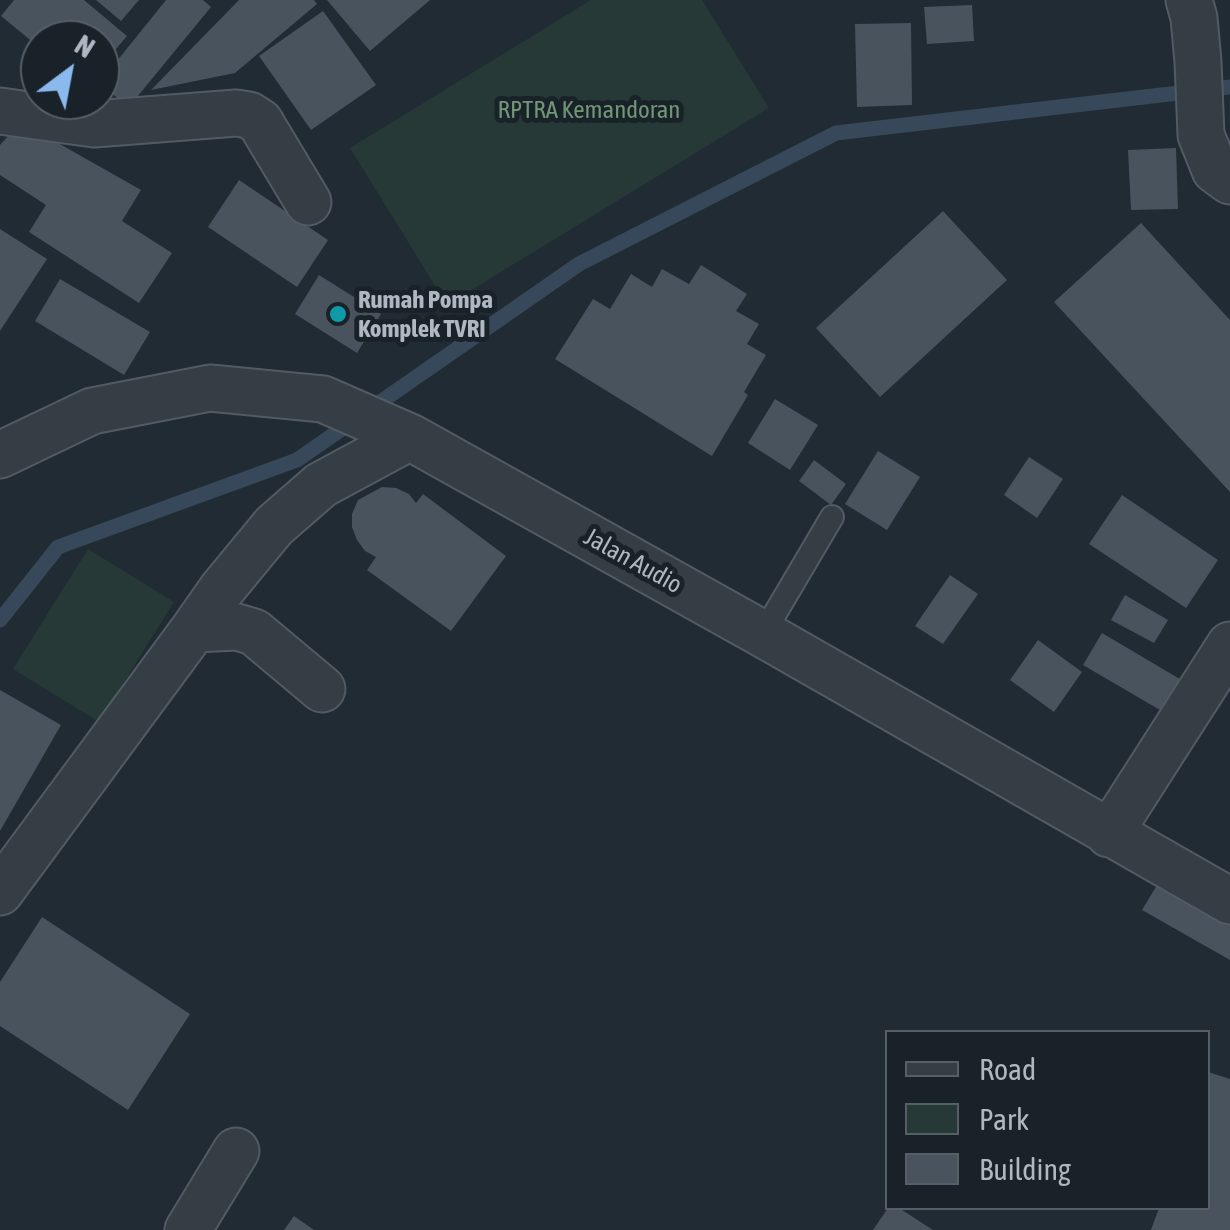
<!DOCTYPE html>
<style>
body{margin:0}
#map{position:relative;width:1230px;height:1230px;overflow:hidden;background:#212b34;font-family:"Asap Condensed",sans-serif}
canvas{display:block}
.legend{position:absolute;left:885px;top:1030px;width:325px;height:180px;box-sizing:border-box;background:#1a2229;border:2px solid #565e66;margin:0;padding:12px 18px;list-style:none;font-size:30px;color:#afb8c2}
.legend li{display:flex;align-items:center;gap:20px;height:50px}
.legend b{width:50px;border:2px solid #565e66}
.north{position:absolute;left:20px;top:20px;width:100px;height:100px;box-sizing:border-box;background:#1a2229;border:2px solid #565e66;border-radius:50%;rotate:32deg;font-size:28px;font-weight:700;line-height:40px;text-align:center;color:#afb8c2}
.north::after{content:'';display:block;margin:auto;width:35px;height:45px;background:#89b9ed;clip-path:polygon(50% 0,100% 100%,50% 72%,0 100%)}
</style>
<div id="map">
<canvas width="1230" height="1230"></canvas>
<ul class="legend">
<li><b style="height:12px;background:#353d45"></b>Road</li>
<li><b style="height:28px;background:#263937"></b>Park</li>
<li><b style="height:28px;background:#48535e"></b>Building</li>
</ul>
<div class="north">N</div>
</div>
<script>
const c = document.querySelector('canvas').getContext('2d');
c.lineJoin = 'round';
function paint(path, color) { c.fillStyle = color; c.fill(path, 'evenodd'); }
const toPath = rows => new Path2D(rows.map(r => 'M' + r).join(''));
function trace(path, color, width, dash) { c.strokeStyle = color; c.lineWidth = width; c.lineCap = dash ? 'butt' : 'round'; c.setLineDash(dash || []); c.stroke(path); }
function label(font, color, halo, rows, align = 'center') {
  c.font = font + ' "Asap Condensed",sans-serif'; c.lineWidth = 10; c.setLineDash([]); c.textBaseline = 'middle'; c.strokeStyle = halo; c.fillStyle = color; for (const [text, x, y, turn = 0] of rows) {
    c.save(); c.translate(x, y); c.rotate((+turn || 0) * Math.PI / 180); c.textAlign = isNaN(turn) ? turn : align; if (halo) c.strokeText(text, 0, 0); c.fillText(text, 0, 0); c.restore();
  }
}
paint(toPath([
 [591,0,702,0,769,108,447,305,350,148],
 [88,549,174,602,99,722,13,669]
]), '#263937');
trace(toPath([
 [0,620,58,547,297,460,579,264,836,133,1230,87]
]), '#36485a', 15);
paint(toPath([
 [14,0,84,0,127,36,100,68,100,40,40,40,40,48,1,16],
 [96,0,139,0,121,21],
 [166,0,203,0,211,7,128,108,100,82],
 [239,0,314,0,317,4,235,73,151,90],
 [327,0,430,0,370,51],
 [972,5,974,41,927,44,924,7],
 [323,11,376,85,311,130,259,56],
 [911,23,912,105,857,107,855,24],
 [21,122,141,190,122,221,172,253,139,303,29,232,46,205,0,175,0,145],
 [1176,148,1178,209,1131,210,1128,150],
 [239,180,328,240,297,287,208,227],
 [943,211,1007,280,880,397,816,328],
 [1141,223,1230,320,1230,492,1054,302],
 [0,229,47,259,0,331],
 [701,265,747,294,736,311,759,324,747,344,766,355,744,392,748,395,712,456,555,359,593,299,610,309,631,274,652,287,662,269,689,284],
 [319,275,381,314,357,353,295,314],
 [60,279,150,332,124,375,35,321],
 [775,399,818,425,790,470,748,443],
 [878,451,920,477,887,530,845,504],
 [1029,457,1063,479,1037,518,1004,495],
 [814,460,846,484,831,505,799,481],
 [382,487,396,488,409,494,416,503,423,494,506,556,451,631,367,570,376,557,365,551,357,540,352,527,352,514,358,500],
 [1122,495,1218,560,1186,608,1089,544],
 [950,575,978,594,943,644,915,626],
 [1125,595,1168,620,1154,643,1111,620],
 [1102,633,1195,688,1177,720,1083,665],
 [1038,640,1082,672,1054,712,1010,680],
 [0,690,61,725,0,831],
 [1165,872,1230,909,1230,960,1142,910],
 [42,917,190,1014,128,1110,0,1026,0,982],
 [1208,1072,1230,1079,1230,1230,1151,1230,1159,1208,1208,1208],
 [888,1208,899,1208,933,1230,873,1230],
 [294,1216,314,1230,284,1230]
]), '#48535e');
const service = toPath([
 [763,634,832,517]
]);
const minor = toPath([
 [1189,0,1194,18,1198,62,1201,135,1215,170,1230,181],
 [0,111,94,124,236,113,249,115,260,122,308,202],
 [0,455,92,411,210,388,323,399,410,437,763,634,1230,901],
 [194,629,222,589,274,526,321,485,410,437],
 [1109,834,1230,645],
 [0,892,194,629,237,627,254,632,322,689],
 [188,1230,236,1151]
]);
trace(service, '#525b63', 26);
trace(minor, '#525b63', 49);
trace(service, '#353d45', 22);
trace(minor, '#353d45', 45);
for (const [x, y, r, color] of [
 [338,314,10,"#0f9aa8"]
]) { const dot = new Path2D(); dot.arc(x, y, r, 0, 2 * Math.PI); c.fillStyle = color; c.fill(dot); trace(dot, '#1a2229', 4); }
label('25px', '#709675', '#1a2229', [
 ["RPTRA Kemandoran",589,110]
]);
label('bold 25px', '#afb8c2', '#1a2229', [
 ["Rumah Pompa",358,300],
 ["Komplek TVRI",358,329]
], 'left');
label('25px', '#afb8c2', '#1a2229', [
 ["Jalan Audio",633,561,29]
]);
</script>
